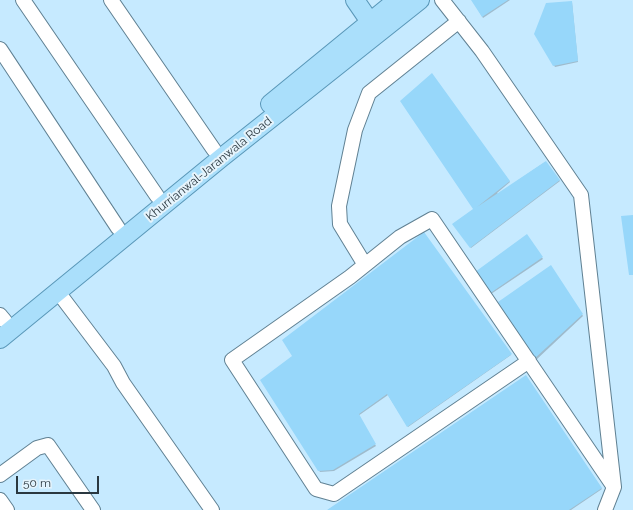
<!DOCTYPE html>
<style>
body{margin:0}
#map{position:relative;width:633px;height:510px;overflow:hidden;background:#c6eaff;font-family:Raleway,sans-serif}
canvas{display:block}
.scale{position:absolute;left:16px;top:476px;width:83px;height:18px;box-sizing:border-box;border:2px solid #2a3840;border-top:0;padding-left:5px;font-size:12px;line-height:14px;white-space:nowrap;color:#2a3840;-webkit-text-stroke:3px #e6f4fc;paint-order:stroke}
</style>
<div id="map">
<canvas width="633" height="510"></canvas>
<div class="scale">50 m</div>
</div>
<script>
const c = document.querySelector('canvas').getContext('2d');
c.lineJoin = 'round';
function paint(path, color) { c.fillStyle = color; c.fill(path, 'evenodd'); }
const toPath = rows => new Path2D(rows.map(r => 'M' + r).join(''));
function trace(path, color, width, dash) { c.strokeStyle = color; c.lineWidth = width; c.lineCap = dash ? 'butt' : 'round'; c.setLineDash(dash || []); c.stroke(path); }
function label(font, color, halo, rows, align = 'center') {
  c.font = font + ' Raleway,sans-serif'; c.lineWidth = 4; c.setLineDash([]); c.textBaseline = 'middle'; c.strokeStyle = halo; c.fillStyle = color; for (const [text, x, y, turn = 0] of rows) {
    c.save(); c.translate(x, y); c.rotate((+turn || 0) * Math.PI / 180); c.textAlign = isNaN(turn) ? turn : align; if (halo) c.strokeText(text, 0, 0); c.fillText(text, 0, 0); c.restore();
  }
}
paint(toPath([
 [472,0,510,0,483,18],
 [572,2,578,62,555,67,535,34],
 [432,75,510,182,497,193,498,194,545,162,560,181,471,248,454,224,475,210],
 [423,234,511,355,408,427,388,395,358,416,376,446,334,471,320,472,262,380,293,356],
 [527,236,543,259,491,294,476,273],
 [551,267,583,316,536,360,499,303],
 [526,377,602,489,571,510,328,510]
]), '#0003');
paint(toPath([
 [471,0,508,0,482,17],
 [572,1,578,61,553,66,534,34,546,3],
 [432,73,510,181,477,207,546,161,560,180,470,248,452,224,473,209,400,101],
 [633,215,633,275,629,275,621,216],
 [424,232,512,354,407,427,387,394,359,414,376,444,333,470,318,471,260,380,292,356,282,340],
 [527,234,543,257,489,294,475,272],
 [551,265,583,314,534,359,498,302],
 [526,375,602,488,569,510,327,510]
]), '#97d7fa');
const minor = toPath([
 [23,0,157,196],
 [111,0,214,150],
 [442,0,482,51,581,195,614,487,605,510],
 [0,49,118,228],
 [365,265,340,224,339,206,355,130,369,93,459,21],
 [58,292,114,366,123,383,212,510],
 [0,315,5,321],
 [529,361,334,494,316,489,232,360,350,277,400,237,432,219,614,487],
 [0,475,37,448,48,445,93,510],
 [0,500,7,510]
]);
const major = toPath([
 [355,0,377,32],
 [270,104,397,0],
 [0,339,221,158,420,0]
]);
trace(minor, '#608193', 16);
trace(major, '#5997b8', 20);
trace(minor, '#fff', 14);
trace(major, '#aadffb', 18);
label('12px', '#2a3840', '#e6f4fc', [
 ["Khurrianwal-Jaranwala Road",209,169,-39]
]);
</script>
